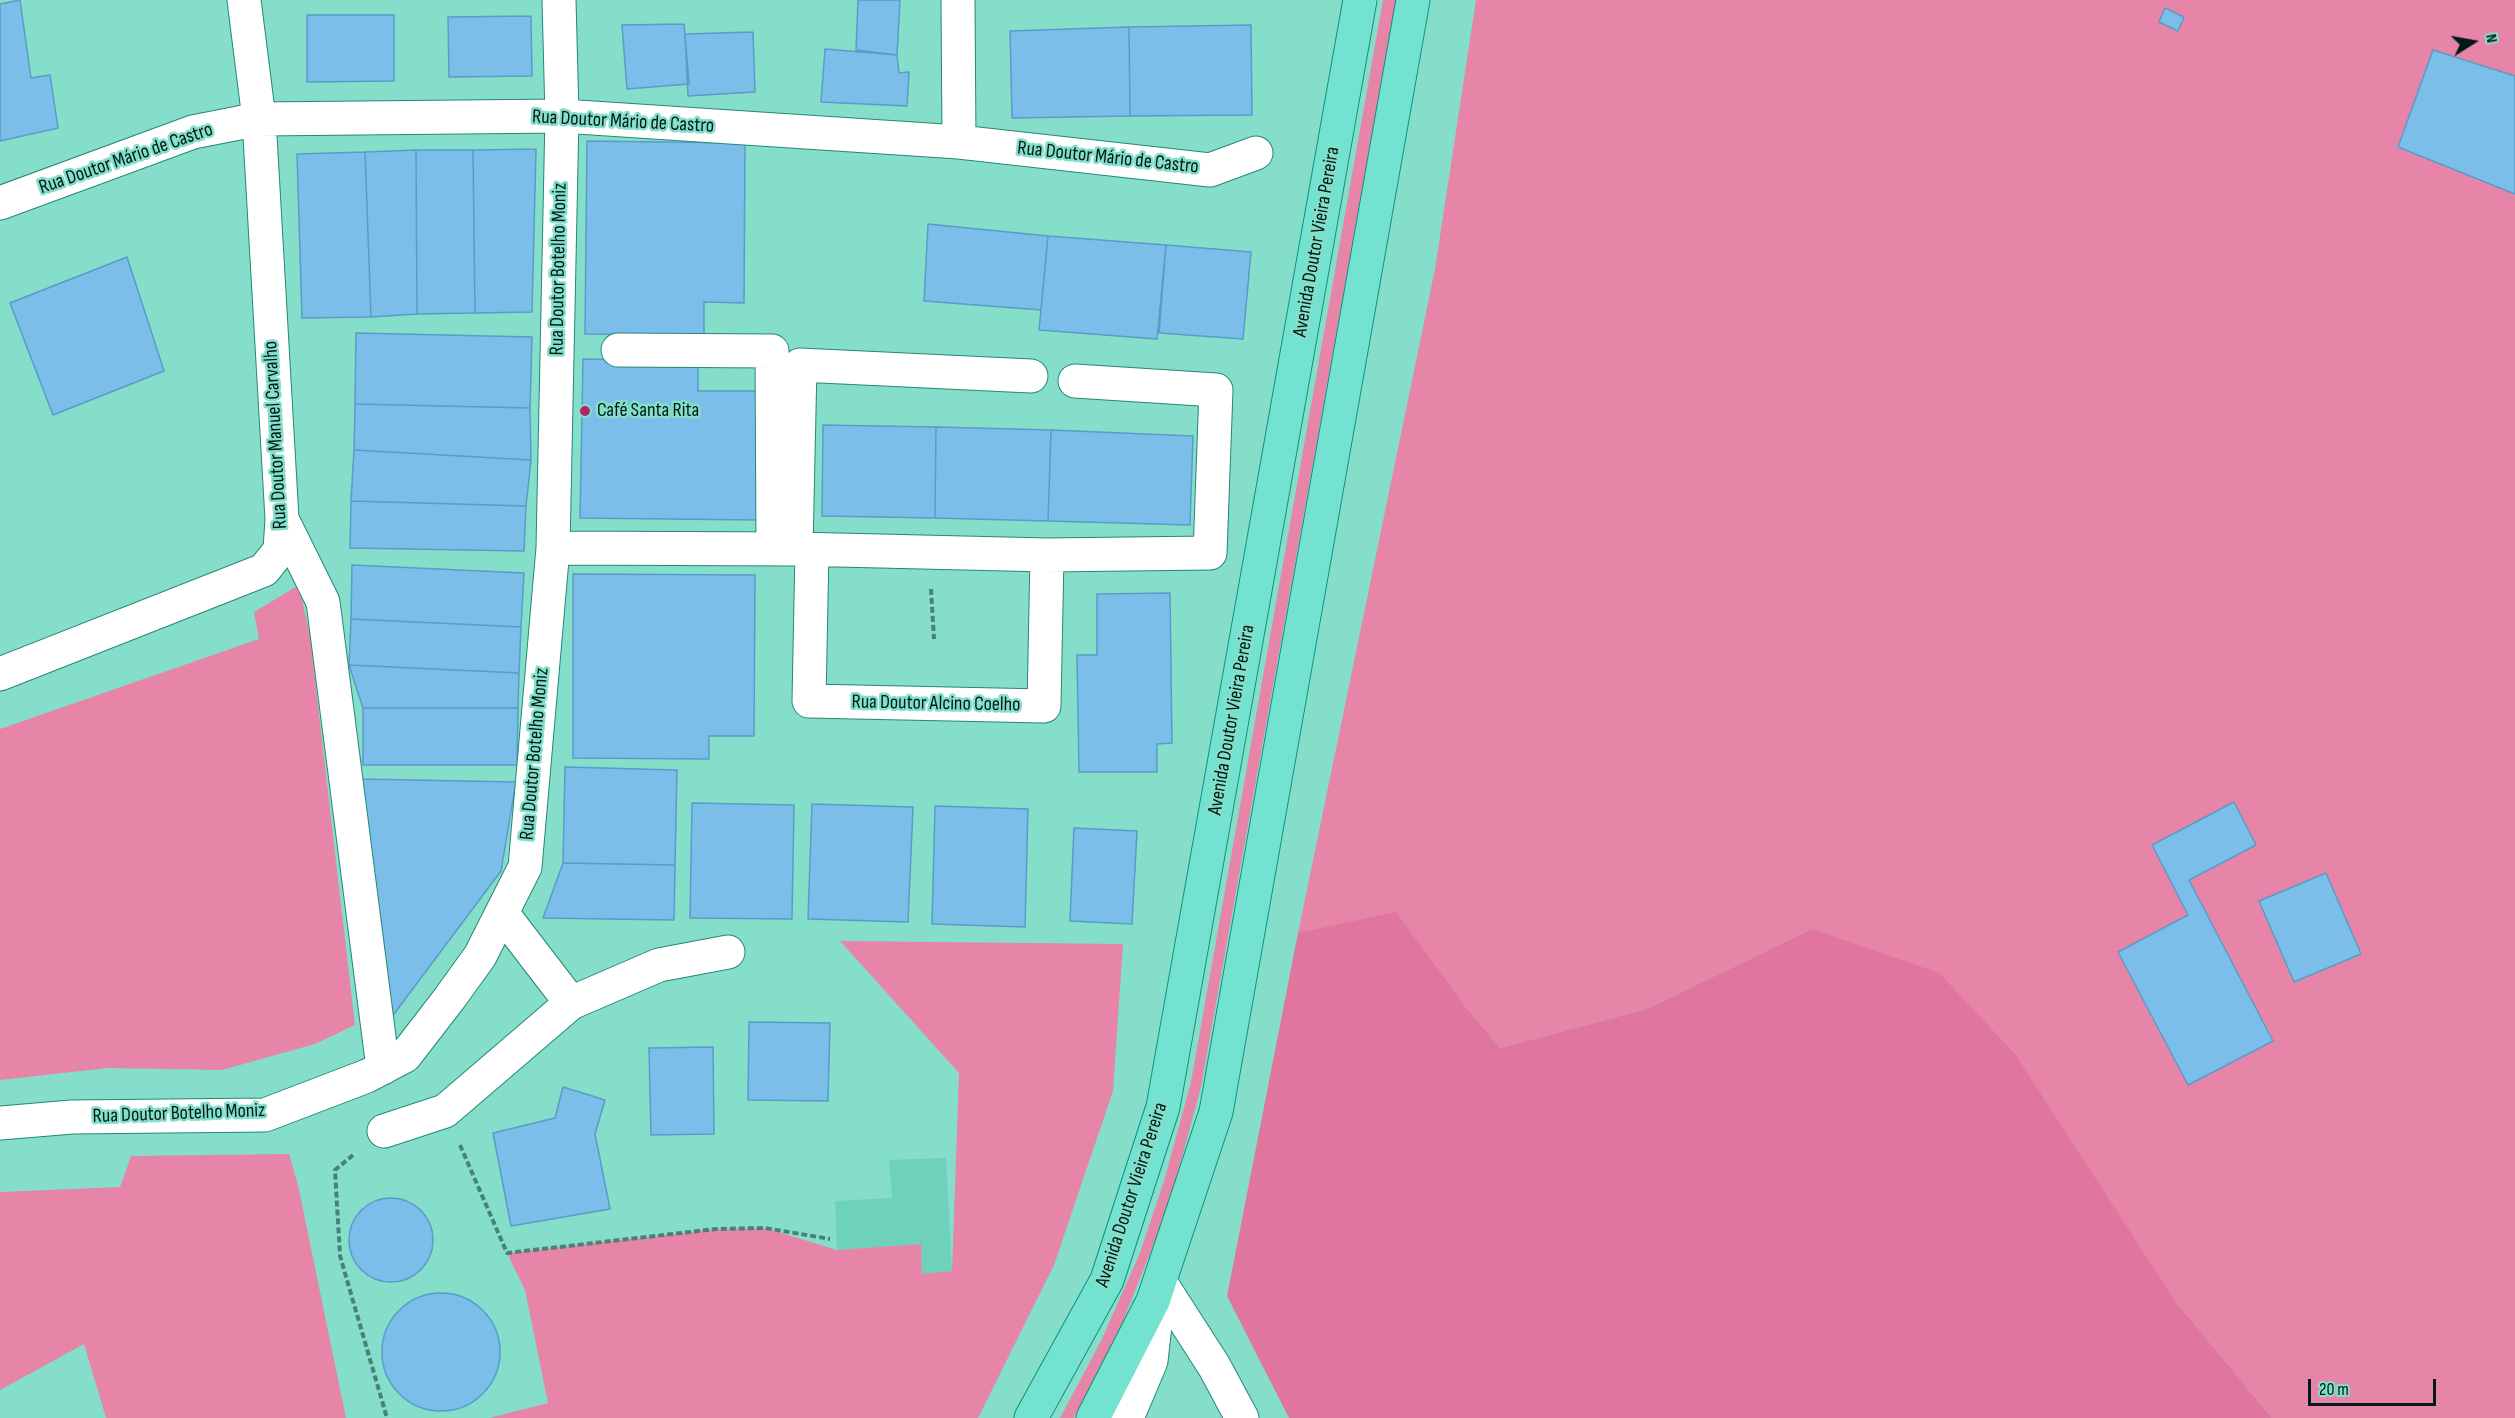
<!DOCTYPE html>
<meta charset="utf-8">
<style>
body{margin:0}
#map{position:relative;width:2515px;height:1418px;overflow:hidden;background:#84deca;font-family:"Sofia Sans Condensed",sans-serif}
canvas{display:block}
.north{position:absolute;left:2443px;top:12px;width:60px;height:60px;-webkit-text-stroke:4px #84deca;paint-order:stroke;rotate:79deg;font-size:16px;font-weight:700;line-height:24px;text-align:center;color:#001b16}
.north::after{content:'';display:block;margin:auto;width:21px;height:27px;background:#001b16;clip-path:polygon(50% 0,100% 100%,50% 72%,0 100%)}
.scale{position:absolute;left:2308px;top:1379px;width:128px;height:27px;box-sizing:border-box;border:3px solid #001b16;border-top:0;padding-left:8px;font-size:18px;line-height:21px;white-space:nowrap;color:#001b16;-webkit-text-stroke:4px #84deca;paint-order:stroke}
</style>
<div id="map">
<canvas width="2515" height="1418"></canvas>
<div class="north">N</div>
<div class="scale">20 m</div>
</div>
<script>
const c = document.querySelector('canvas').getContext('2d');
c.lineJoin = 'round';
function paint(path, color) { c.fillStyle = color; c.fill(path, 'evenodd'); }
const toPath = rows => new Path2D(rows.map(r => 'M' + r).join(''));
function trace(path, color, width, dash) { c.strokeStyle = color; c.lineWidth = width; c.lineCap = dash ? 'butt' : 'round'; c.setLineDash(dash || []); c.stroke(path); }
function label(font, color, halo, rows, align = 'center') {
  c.font = font + ' "Sofia Sans Condensed",sans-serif'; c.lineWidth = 5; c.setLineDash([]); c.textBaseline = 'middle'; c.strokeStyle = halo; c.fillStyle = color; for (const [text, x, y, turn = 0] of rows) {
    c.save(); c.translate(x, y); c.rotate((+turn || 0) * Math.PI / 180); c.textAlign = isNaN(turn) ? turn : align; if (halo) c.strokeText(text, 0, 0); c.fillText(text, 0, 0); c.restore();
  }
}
paint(toPath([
 [946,1158,952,1271,922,1275,921,1244,837,1250,835,1201,892,1198,889,1160]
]), '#6dd1bc');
paint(toPath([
 [1383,0,1396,0,1201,1087,1169,1205,1120,1329,1074,1418,1060,1418,1101,1341,1140,1253,1165,1178,1191,1082],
 [1476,0,2515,0,2515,1418,2272,1418,2175,1301,1812,929,1647,1009,1500,1048,1464,1005,1298,933,1435,269],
 [299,585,310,637,355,1025,315,1044,222,1070,108,1068,0,1080,0,729,259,639,254,612],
 [840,941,1123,944,1113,1091,1054,1265,978,1418,489,1418,548,1403,525,1290,507,1253,716,1229,765,1228,837,1250,921,1244,922,1274,952,1271,959,1073],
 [289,1154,298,1185,346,1418,106,1418,84,1344,0,1390,0,1192,120,1187,131,1156]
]), '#e785a8');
paint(toPath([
 [1396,912,1464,1005,1500,1048,1647,1009,1812,929,1939,973,2015,1054,2175,1301,2272,1418,1289,1418,1227,1296,1298,933]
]), '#e0769d');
const building = toPath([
 [20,0,31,78,50,75,58,128,0,141,0,4,20,0],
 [858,0,900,0,897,55,856,50,858,0],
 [2165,8,2184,17,2178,31,2159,22,2165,8],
 [307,15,394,15,394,81,307,82,307,15],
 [531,16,532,76,449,77,448,17,531,16],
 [684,24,689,84,627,89,622,25,684,24],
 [1251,25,1252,115,1130,116,1129,27,1251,25],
 [1129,27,1130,116,1012,118,1010,31,1129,27],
 [753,32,755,92,688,96,685,34,753,32],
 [825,49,897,55,899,73,909,72,907,106,821,102,825,49],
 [2433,50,2515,76,2515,194,2398,147,2433,50],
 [587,141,745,143,744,303,704,302,704,335,585,334,587,141],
 [536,149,532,312,475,313,473,150,536,149],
 [416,150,417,314,371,317,365,152,416,150],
 [416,150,473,150,475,313,417,314,416,150],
 [365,152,371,317,302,318,297,154,365,152],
 [928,224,1048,236,1041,310,924,301,928,224],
 [1048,236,1166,245,1157,339,1039,330,1048,236],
 [1166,245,1251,252,1243,339,1159,333,1166,245],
 [127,257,164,371,53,415,10,303,127,257],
 [356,333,532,337,530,408,355,404,356,333],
 [583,359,698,361,698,391,759,391,758,520,580,518,583,359],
 [355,404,530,408,531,460,354,450,355,404],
 [823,425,936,427,935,518,822,516,823,425],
 [936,427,1051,430,1048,521,935,518,936,427],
 [1051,430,1193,436,1190,525,1048,521,1051,430],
 [354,450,531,460,526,506,351,501,354,450],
 [351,501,526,506,524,551,350,548,351,501],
 [352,565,524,573,521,627,351,619,352,565],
 [573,574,755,575,754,736,709,736,709,759,573,758,573,574],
 [1170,593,1172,743,1157,744,1157,772,1079,772,1077,655,1097,655,1097,594,1170,593],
 [351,619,521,627,519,673,349,665,351,619],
 [349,665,519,673,518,708,363,708,349,665],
 [363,708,518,708,517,765,363,765,363,708],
 [565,767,677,770,675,865,563,863,565,767],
 [360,779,516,782,501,871,388,1022,360,779],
 [2234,802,2256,845,2189,880,2273,1041,2188,1085,2118,952,2188,915,2152,845,2234,802],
 [692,803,794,805,792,919,690,918,692,803],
 [812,804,913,807,908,922,808,919,812,804],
 [935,806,1028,809,1025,927,932,924,935,806],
 [1074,828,1137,831,1132,924,1070,921,1074,828],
 [563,863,675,865,674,920,543,918,563,863],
 [2326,873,2361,954,2294,982,2259,901,2326,873],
 [749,1022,830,1023,828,1101,748,1100,749,1022],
 [713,1047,714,1134,651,1135,649,1048,713,1047],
 [563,1087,605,1100,595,1134,610,1209,511,1226,493,1133,555,1118,563,1087],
 '349 1240a42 42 0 1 1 84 0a42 42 0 1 1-84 0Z',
 '382 1352a59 59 0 1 1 118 0a59 59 0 1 1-118 0Z'
]);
paint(building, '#7bbee9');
trace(building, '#599cc6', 1.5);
const minor = toPath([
 [958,0,959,142],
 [0,203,193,132,259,119,562,116,959,142,1210,170,1256,153],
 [618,350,772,351,773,549],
 [282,519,323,602,383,1068],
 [553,548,796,549,1047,555,1210,553,1216,390,1075,381],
 [796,549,800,365,1031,376],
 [812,550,809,701,1044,706,1047,555],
 [0,674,264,570,280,550,282,519,259,119,244,0],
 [502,913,571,1003],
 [0,1123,72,1117,265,1115,367,1076,405,1056,449,999,480,956,525,867,553,548,562,116,559,0],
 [384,1131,445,1111,571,1003,659,965,728,952],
 [1160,1282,1214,1366,1242,1418],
 [1127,1418,1151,1361,1159,1289]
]);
const major = toPath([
 [1031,1418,1107,1280,1163,1107,1360,0],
 [1093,1418,1153,1301,1216,1112,1413,0]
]);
trace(minor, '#268776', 35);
trace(major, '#0e907c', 35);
trace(toPath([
 [931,589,934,639],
 [460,1145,507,1253,716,1229,765,1228,830,1239],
 [353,1155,335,1170,340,1256,387,1418]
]), '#468376', 4, [6, 3]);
trace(minor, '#fff', 33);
trace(major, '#73e2d1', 33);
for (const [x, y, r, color] of [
 [585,411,6,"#b02666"]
]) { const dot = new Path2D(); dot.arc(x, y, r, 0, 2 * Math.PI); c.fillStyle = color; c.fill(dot); trace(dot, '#84deca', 2); }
label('20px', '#001b16', '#84deca', [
 ["Rua Doutor Mário de Castro",623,122,3],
 ["Rua Doutor Mário de Castro",1108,158,6],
 ["Rua Doutor Mário de Castro",126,159,-19],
 ["Avenida Doutor Vieira Pereira",1317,242,-80],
 ["Rua Doutor Botelho Moniz",559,269,-89],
 ["Rua Doutor Manuel Carvalho",276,435,-93],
 ["Rua Doutor Alcino Coelho",936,704,1],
 ["Avenida Doutor Vieira Pereira",1232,720,-80],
 ["Rua Doutor Botelho Moniz",535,754,-85],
 ["Rua Doutor Botelho Moniz",179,1114,-2],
 ["Avenida Doutor Vieira Pereira",1132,1195,-72]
]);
label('20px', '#001b16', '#84deca', [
 ["Café Santa Rita",597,411]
], 'left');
</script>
